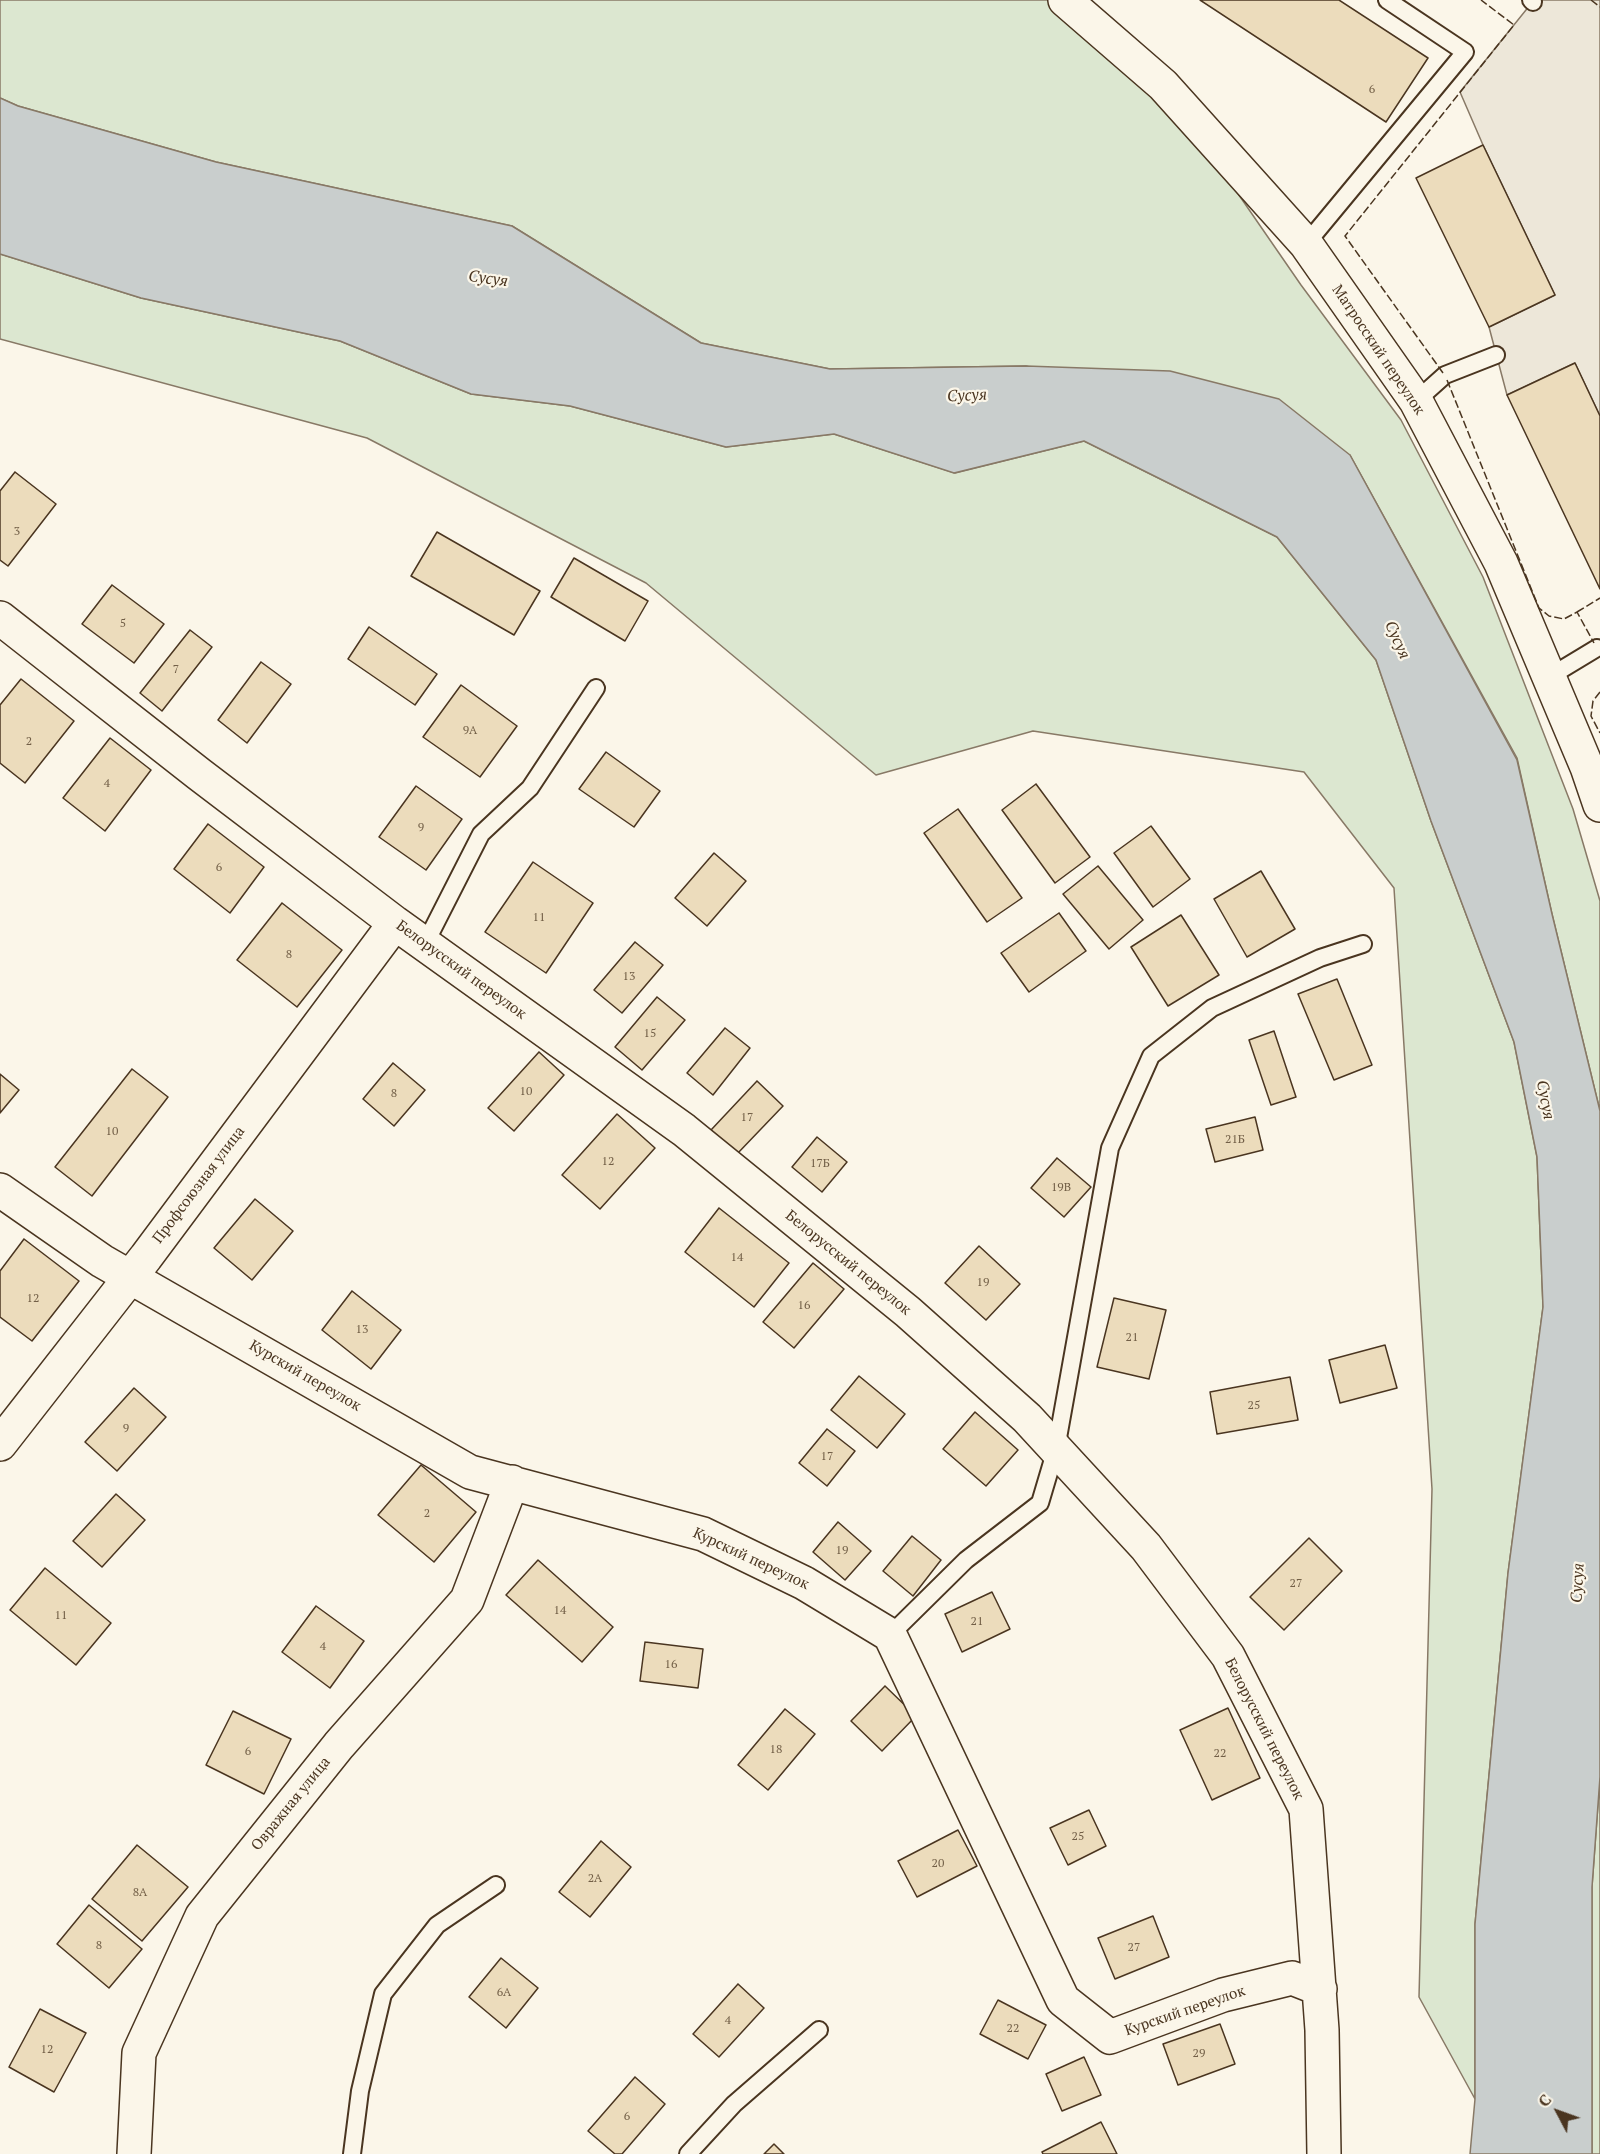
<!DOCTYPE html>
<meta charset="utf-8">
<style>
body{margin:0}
#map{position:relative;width:1600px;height:2154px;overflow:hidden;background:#fbf6e9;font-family:"PT Serif",serif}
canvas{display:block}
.north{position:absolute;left:1528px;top:2082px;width:60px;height:60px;-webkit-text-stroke:4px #fbf6e9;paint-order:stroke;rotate:311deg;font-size:16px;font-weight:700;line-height:24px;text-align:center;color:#4a3520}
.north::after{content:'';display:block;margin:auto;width:21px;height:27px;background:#4a3520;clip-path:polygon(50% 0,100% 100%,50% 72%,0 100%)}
</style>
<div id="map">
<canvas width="1600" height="2154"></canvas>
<div class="north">С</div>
</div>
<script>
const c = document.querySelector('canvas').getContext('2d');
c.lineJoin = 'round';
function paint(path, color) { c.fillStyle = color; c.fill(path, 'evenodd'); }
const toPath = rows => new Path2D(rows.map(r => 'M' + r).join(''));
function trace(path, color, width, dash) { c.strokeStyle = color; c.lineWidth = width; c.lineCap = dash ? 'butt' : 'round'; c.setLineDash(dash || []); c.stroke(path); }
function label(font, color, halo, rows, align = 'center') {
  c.font = font + ' "PT Serif",serif'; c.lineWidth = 4.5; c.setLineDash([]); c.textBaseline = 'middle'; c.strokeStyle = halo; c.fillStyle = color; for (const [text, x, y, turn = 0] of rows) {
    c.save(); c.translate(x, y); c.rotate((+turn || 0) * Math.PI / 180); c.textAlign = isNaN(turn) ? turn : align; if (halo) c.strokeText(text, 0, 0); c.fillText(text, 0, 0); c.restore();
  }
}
const green = toPath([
 [0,0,1065,0,1163,85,1301,285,1401,420,1483,577,1573,809,1600,901,1600,1111,1552,914,1517,758,1350,455,1026,366,830,369,701,343,512,226,216,162,18,106,0,98,0,0],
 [0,254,141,298,340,341,471,394,570,406,726,447,834,434,955,473,1084,441,1277,537,1376,660,1431,821,1514,1042,1537,1157,1543,1307,1508,1573,1475,1924,1475,2099,1419,1997,1432,1489,1394,888,1304,772,1033,731,876,775,646,583,367,438,0,339,0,254],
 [1600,1777,1600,2154,1592,2154,1592,1887,1600,1777]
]);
paint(green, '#dce7d0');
trace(green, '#887966', 1.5);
const parking = toPath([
 [1534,0,1600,0,1600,416,1575,363,1507,395,1489,327,1555,295,1483,145,1460,92,1534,0]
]);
paint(parking, '#ede7d9');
trace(parking, '#887966', 1.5);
const water = toPath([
 [0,98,18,106,216,162,512,226,701,343,830,369,1026,366,1170,371,1279,399,1350,455,1517,760,1552,914,1600,1111,1600,1777,1592,1887,1592,2154,1470,2154,1475,2099,1475,1924,1508,1573,1543,1307,1537,1157,1514,1042,1431,821,1376,660,1277,537,1084,441,954,473,834,434,726,447,570,406,471,394,340,341,141,298,0,254,0,98]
]);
paint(water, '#c9cecd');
trace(water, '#887966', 1.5);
const building = toPath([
 [1200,0,1339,0,1428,58,1386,122,1200,0],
 [1483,145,1555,295,1489,327,1416,178,1483,145],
 [1575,363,1600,416,1600,589,1507,395,1575,363],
 [15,472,56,504,8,566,0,560,0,491,15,472],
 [437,532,540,591,514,635,411,576,437,532],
 [574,558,648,601,625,641,551,597,574,558],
 [112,585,164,624,134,663,82,624,112,585],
 [369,627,437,674,415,705,348,659,369,627],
 [190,630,212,647,162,711,140,693,190,630],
 [261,662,291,684,247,743,218,720,261,662],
 [21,679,74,721,25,783,0,763,0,705,21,679],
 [461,685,517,726,480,777,423,737,461,685],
 [110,738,151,770,105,831,63,798,110,738],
 [606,752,660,791,634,827,579,789,606,752],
 [1036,784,1090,857,1055,883,1002,810,1036,784],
 [416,786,462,819,426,870,379,837,416,786],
 [958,809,1022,898,987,922,924,833,958,809],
 [208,824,264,867,230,913,174,869,208,824],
 [1151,826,1190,879,1153,907,1114,853,1151,826],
 [714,853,746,881,707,926,675,898,714,853],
 [533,862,593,903,546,973,485,932,533,862],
 [1098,866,1143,920,1109,949,1063,894,1098,866],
 [1261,871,1295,929,1247,957,1214,899,1261,871],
 [282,903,342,950,297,1007,237,960,282,903],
 [1059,913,1086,951,1029,992,1001,953,1059,913],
 [1181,915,1219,975,1168,1006,1131,947,1181,915],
 [635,942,663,965,622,1013,594,990,635,942],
 [1337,979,1372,1065,1334,1080,1298,994,1337,979],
 [657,997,685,1020,642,1070,615,1047,657,997],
 [725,1028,750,1048,713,1095,687,1073,725,1028],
 [1274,1031,1296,1097,1271,1105,1249,1040,1274,1031],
 [539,1052,564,1075,514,1131,488,1108,539,1052],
 [393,1063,425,1090,394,1126,363,1099,393,1063],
 [132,1069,168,1097,92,1196,55,1167,132,1069],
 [0,1074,19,1090,0,1113,0,1074],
 [757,1081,783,1106,737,1154,711,1130,757,1081],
 [617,1114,655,1148,600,1209,562,1175,617,1114],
 [1255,1117,1263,1150,1215,1162,1206,1129,1255,1117],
 [817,1137,847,1162,822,1192,792,1167,817,1137],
 [1057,1158,1091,1187,1064,1217,1031,1188,1057,1158],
 [255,1199,293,1231,252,1280,214,1248,255,1199],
 [719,1208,789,1263,754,1307,685,1252,719,1208],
 [24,1239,79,1281,32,1341,0,1317,0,1271,24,1239],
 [979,1246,1020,1284,986,1320,945,1283,979,1246],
 [813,1263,844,1289,794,1348,763,1322,813,1263],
 [352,1291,401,1330,371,1369,322,1330,352,1291],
 [1114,1298,1166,1310,1149,1379,1097,1367,1114,1298],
 [1385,1345,1397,1388,1340,1403,1329,1360,1385,1345],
 [859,1376,905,1414,877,1448,831,1410,859,1376],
 [1290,1377,1298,1420,1217,1434,1210,1392,1290,1377],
 [134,1388,166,1417,117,1471,85,1442,134,1388],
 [975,1412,1018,1450,986,1486,943,1449,975,1412],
 [827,1429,855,1451,827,1486,799,1463,827,1429],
 [421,1465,476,1512,434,1562,378,1515,421,1465],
 [116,1494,145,1520,102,1567,73,1541,116,1494],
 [838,1522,871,1551,845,1580,813,1552,838,1522],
 [912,1536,941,1560,913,1596,883,1571,912,1536],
 [1309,1538,1342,1571,1284,1630,1250,1597,1309,1538],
 [538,1560,613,1627,582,1662,506,1595,538,1560],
 [45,1568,111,1623,76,1665,10,1610,45,1568],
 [992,1592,1010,1629,962,1652,945,1614,992,1592],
 [316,1606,364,1641,330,1688,282,1652,316,1606],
 [645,1642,703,1649,698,1688,640,1681,645,1642],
 [885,1686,916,1716,882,1751,851,1721,885,1686],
 [1228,1708,1260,1778,1212,1800,1180,1730,1228,1708],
 [785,1709,815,1734,768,1790,738,1765,785,1709],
 [233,1711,291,1739,264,1794,206,1765,233,1711],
 [1089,1810,1106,1846,1068,1865,1050,1828,1089,1810],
 [958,1830,977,1866,917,1897,898,1861,958,1830],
 [601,1841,631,1867,590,1917,559,1892,601,1841],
 [137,1845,188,1887,142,1941,92,1899,137,1845],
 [89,1905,142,1949,109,1988,57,1944,89,1905],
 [1153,1916,1169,1957,1115,1979,1098,1938,1153,1916],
 [501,1958,538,1988,506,2028,469,1997,501,1958],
 [738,1984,764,2008,719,2057,693,2034,738,1984],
 [998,2000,1046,2025,1028,2059,980,2034,998,2000],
 [40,2009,86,2033,54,2092,9,2067,40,2009],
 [1220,2024,1235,2064,1178,2085,1163,2044,1220,2024],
 [1084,2057,1101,2095,1062,2111,1046,2074,1084,2057],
 [635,2077,665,2104,622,2154,615,2154,588,2131,635,2077],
 [1101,2122,1117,2154,1043,2154,1042,2152,1101,2122],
 [774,2144,784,2154,764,2154,774,2144]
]);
paint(building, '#ecdcbc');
trace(building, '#4a3520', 1.5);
const service = toPath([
 [1531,0,1533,2],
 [1306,244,1465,52,1387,0],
 [1416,401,1445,375,1496,355],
 [1549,677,1597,648],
 [425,944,481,834,530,788,596,688],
 [890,1635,966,1560,1040,1503,1056,1449,1110,1148,1151,1056,1212,1008,1320,958,1363,944],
 [352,2154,360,2091,383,1994,437,1925,496,1885],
 [688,2154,734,2104,819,2030]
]);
const minor = toPath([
 [1065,0,1163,85,1306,244,1416,401,1501,563,1587,767,1600,805],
 [0,618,199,774,395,923,684,1130,908,1312,1027,1418,1146,1547,1228,1656,1306,1809,1322,2030,1324,2154],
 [0,1190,102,1261,470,1472,703,1534,804,1583,890,1635,1063,2000,1110,2037,1223,1995,1292,1978,1320,1989],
 [0,1444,146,1257,395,923],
 [134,2154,139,2053,202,1916,339,1745,467,1600,512,1482]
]);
trace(service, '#4a3520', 20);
trace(minor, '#4a3520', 36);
trace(service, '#fbf6e9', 16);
trace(minor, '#fbf6e9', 33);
trace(toPath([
 [1591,0,1600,7],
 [1443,373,1345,236,1514,25,1481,0],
 [1447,380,1539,608,1549,616,1564,619,1577,612,1594,643],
 [1577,612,1600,598],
 [1600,692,1593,701,1591,716,1600,733]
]), '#4a3520', 1.5, [8, 3]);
label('12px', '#725f47', null, [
 ["6",1372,90],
 ["3",17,532],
 ["5",123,624],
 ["7",176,670],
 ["9А",470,731],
 ["2",29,742],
 ["4",107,784],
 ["9",421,828],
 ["6",219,868],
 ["11",539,918],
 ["8",289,955],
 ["13",629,977],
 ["15",650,1034],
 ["10",526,1092],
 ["8",394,1094],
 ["17",747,1118],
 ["10",112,1132],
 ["21Б",1235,1140],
 ["12",608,1162],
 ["17Б",820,1164],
 ["19В",1061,1188],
 ["14",737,1258],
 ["19",983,1283],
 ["12",33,1299],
 ["16",804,1306],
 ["13",362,1330],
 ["21",1132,1338],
 ["25",1254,1406],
 ["9",126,1429],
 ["17",827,1457],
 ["2",427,1514],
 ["19",842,1551],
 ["27",1296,1584],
 ["14",560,1611],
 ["11",61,1616],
 ["21",977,1622],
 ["4",323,1647],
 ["16",671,1665],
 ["18",776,1750],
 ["6",248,1752],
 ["22",1220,1754],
 ["25",1078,1837],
 ["20",938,1864],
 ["2А",595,1879],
 ["8А",140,1893],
 ["8",99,1946],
 ["27",1134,1948],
 ["6А",504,1993],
 ["4",728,2021],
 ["22",1013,2029],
 ["12",47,2050],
 ["29",1199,2054],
 ["6",627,2117]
]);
label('15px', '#4a3520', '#fbf6e9', [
 ["Матросский переулок",1378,350,56],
 ["Белорусский переулок",461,970,36],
 ["Профсоюзная улица",199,1185,-53],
 ["Белорусский переулок",848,1263,39],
 ["Курский переулок",305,1376,30],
 ["Курский переулок",751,1559,25],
 ["Белорусский переулок",1264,1729,63],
 ["Овражная улица",291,1804,-51],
 ["Курский переулок",1185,2011,-19]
]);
label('italic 16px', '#4a3520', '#fbf6e9', [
 ["Сусуя",488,279,8],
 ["Сусуя",967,396,-3],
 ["Сусуя",1397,640,66],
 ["Сусуя",1545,1100,79],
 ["Сусуя",1578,1583,-87]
]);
</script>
